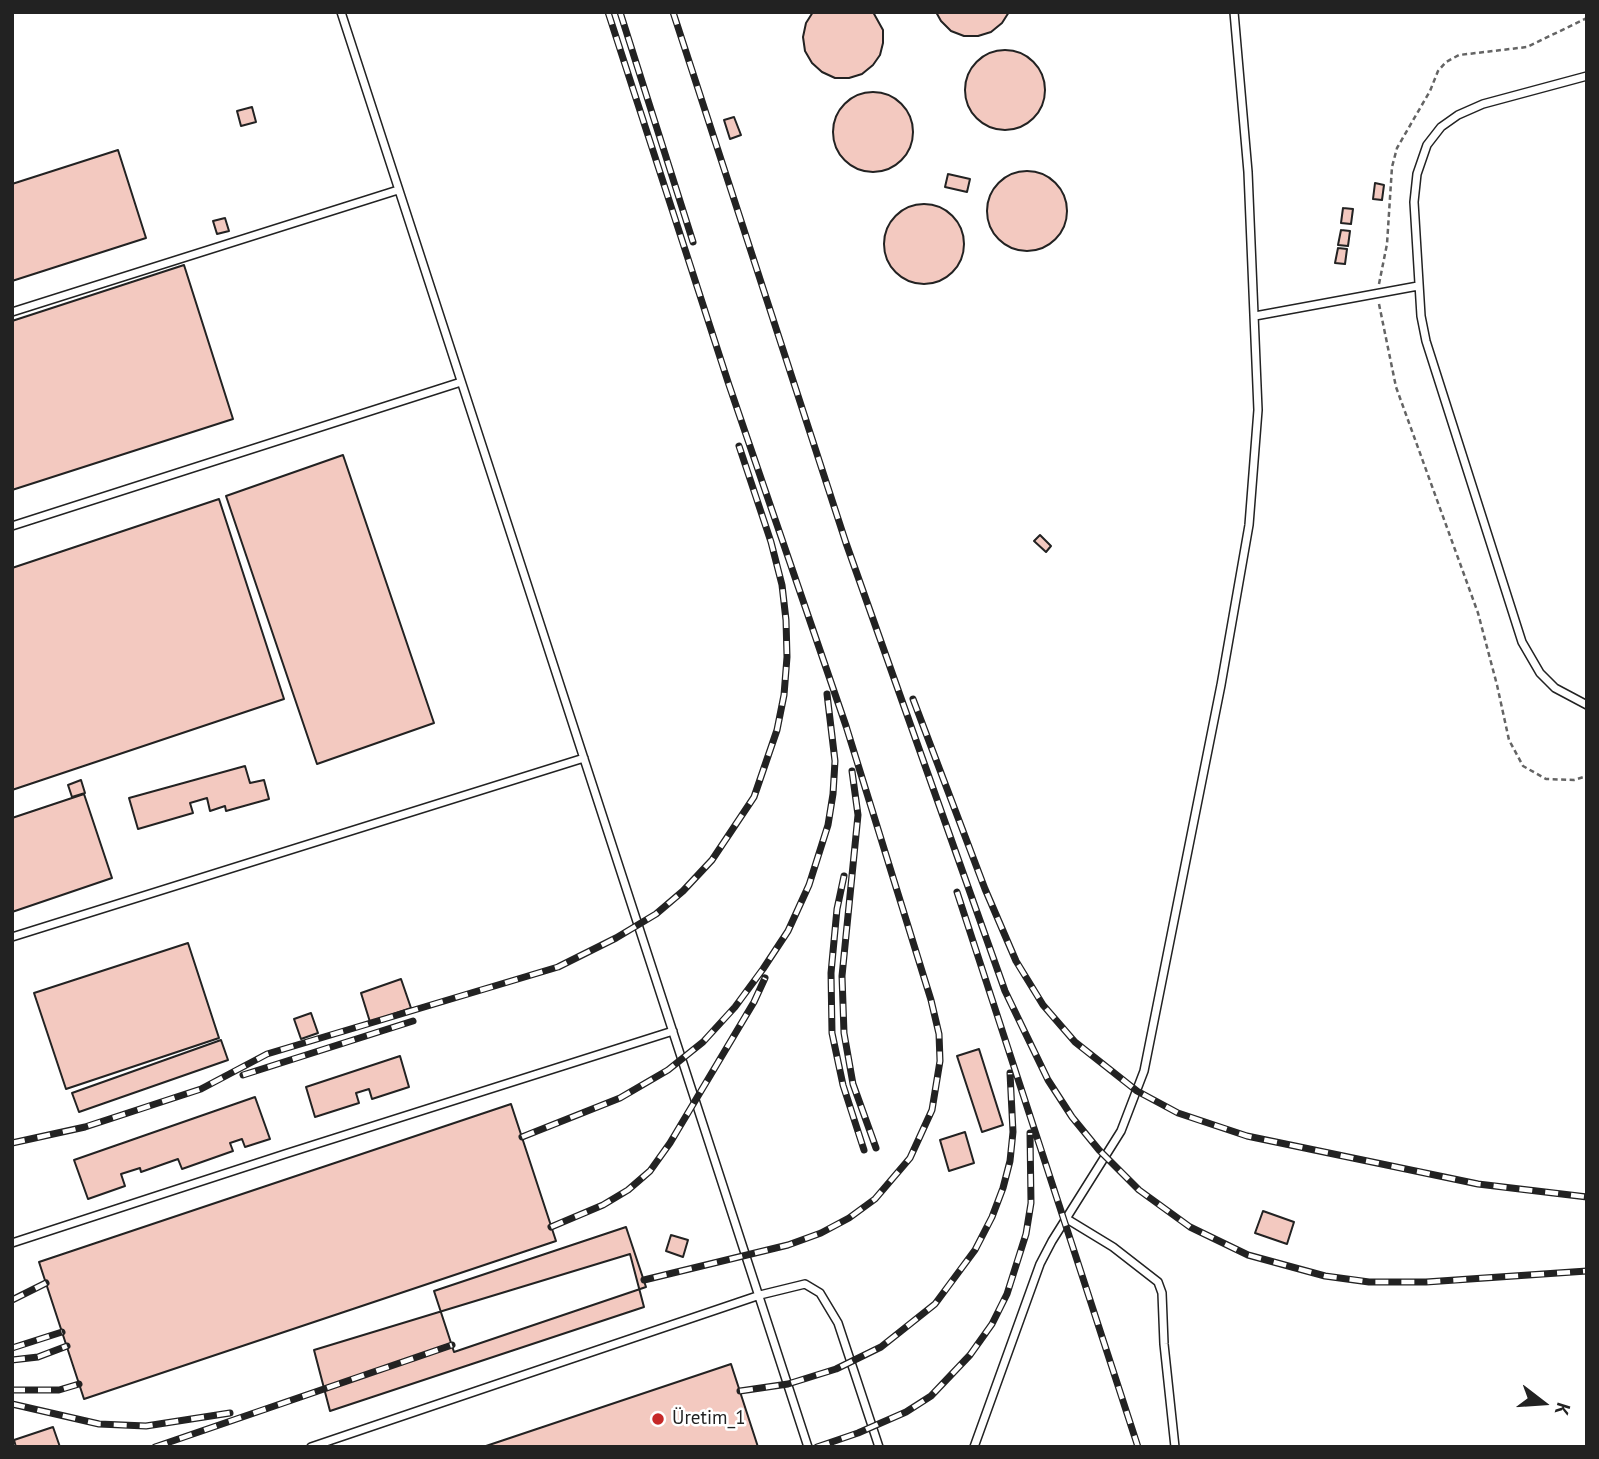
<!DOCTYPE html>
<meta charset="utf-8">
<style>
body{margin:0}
#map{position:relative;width:1599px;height:1459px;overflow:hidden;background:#fff;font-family:"PT Sans",sans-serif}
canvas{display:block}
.frame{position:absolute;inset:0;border:14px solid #222;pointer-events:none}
.north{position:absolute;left:1508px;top:1368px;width:70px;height:70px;-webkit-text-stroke:5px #fff;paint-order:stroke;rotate:107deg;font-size:19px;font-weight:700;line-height:28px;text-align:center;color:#222}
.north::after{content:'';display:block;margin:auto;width:24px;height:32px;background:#222;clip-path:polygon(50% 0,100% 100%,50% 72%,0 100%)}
</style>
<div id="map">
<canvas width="1599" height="1459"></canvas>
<div class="frame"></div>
<div class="north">K</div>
</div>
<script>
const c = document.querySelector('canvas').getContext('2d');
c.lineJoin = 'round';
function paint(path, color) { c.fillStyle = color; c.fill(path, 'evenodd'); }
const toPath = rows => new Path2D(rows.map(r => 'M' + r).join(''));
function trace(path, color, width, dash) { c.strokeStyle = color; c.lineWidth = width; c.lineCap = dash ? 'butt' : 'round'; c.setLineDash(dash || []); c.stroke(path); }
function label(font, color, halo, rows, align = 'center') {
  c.font = font + ' "PT Sans",sans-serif'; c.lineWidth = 5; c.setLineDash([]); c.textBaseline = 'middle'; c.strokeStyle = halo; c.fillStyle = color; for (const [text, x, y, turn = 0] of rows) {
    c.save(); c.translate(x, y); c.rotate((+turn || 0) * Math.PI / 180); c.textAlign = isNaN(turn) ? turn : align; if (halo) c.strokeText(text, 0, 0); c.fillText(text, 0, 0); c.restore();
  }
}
const building = toPath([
 [813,12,873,12,883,30,883,43,880,55,873,65,862,74,849,78,835,78,822,72,812,63,805,51,803,37,806,23,813,12],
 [936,12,1009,12,1002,23,991,32,978,36,964,36,951,31,941,21,936,12],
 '965 90a40 40 0 1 1 80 0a40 40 0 1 1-80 0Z',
 '833 132a40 40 0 1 1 80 0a40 40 0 1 1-80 0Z',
 [252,107,256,122,241,126,237,111,252,107],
 [734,117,741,135,730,139,724,120,734,117],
 [118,150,146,238,12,281,12,184,118,150],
 '987 211a40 40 0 1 1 80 0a40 40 0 1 1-80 0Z',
 [948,174,970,179,967,192,945,187,948,174],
 [1375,183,1384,185,1382,200,1373,199,1375,183],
 '884 244a40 40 0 1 1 80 0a40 40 0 1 1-80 0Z',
 [1343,208,1353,209,1351,224,1341,223,1343,208],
 [225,218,229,231,217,234,213,221,225,218],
 [1341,230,1350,231,1348,246,1338,245,1341,230],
 [1338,248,1347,249,1345,264,1335,263,1338,248],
 [184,265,233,419,12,490,12,321,184,265],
 [343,455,434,723,317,764,226,496,343,455],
 [219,499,284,699,12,790,12,568,219,499],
 [1040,535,1051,546,1046,552,1034,541,1040,535],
 [245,766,250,783,264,780,269,799,226,811,225,806,210,811,207,798,190,803,193,813,138,829,129,798,245,766],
 [81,780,85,793,72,797,68,785,81,780],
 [84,794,112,878,12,912,12,818,84,794],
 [188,943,219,1038,66,1089,34,993,188,943],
 [401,979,411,1008,370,1022,361,993,401,979],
 [311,1013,318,1033,301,1039,294,1019,311,1013],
 [221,1040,228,1060,79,1112,72,1093,221,1040],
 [979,1049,1003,1125,982,1132,957,1056,979,1049],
 [400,1056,409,1087,372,1099,369,1089,356,1093,359,1103,315,1117,306,1087,400,1056],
 [255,1097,270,1139,245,1147,242,1139,230,1143,233,1151,182,1169,178,1159,141,1172,140,1168,121,1174,125,1186,88,1199,74,1160,255,1097],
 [511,1104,556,1241,84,1399,39,1262,511,1104],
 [965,1132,974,1163,949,1171,940,1140,965,1132],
 [1263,1211,1294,1222,1287,1244,1255,1233,1263,1211],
 [626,1227,646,1287,454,1352,434,1291,626,1227],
 [671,1235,688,1240,683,1257,666,1251,671,1235],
 [630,1254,644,1307,330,1411,314,1350,630,1254],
 [731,1364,758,1447,483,1447,731,1364],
 [53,1427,60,1447,16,1447,14,1440,53,1427]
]);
paint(building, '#f3c9c0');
trace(building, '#222', 2);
const service = toPath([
 [341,12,808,1447],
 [1587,76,1483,104,1458,115,1441,127,1427,145,1417,174,1414,202,1421,316,1426,341,1522,642,1540,673,1555,688,1587,705],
 [12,312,398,190],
 [1255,316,1418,286],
 [12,526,461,382],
 [12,937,584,758],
 [1067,1219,1113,1247,1158,1282,1162,1293,1164,1344,1175,1447],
 [12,1243,285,1154,673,1031],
 [311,1447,760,1295,805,1284,820,1293,838,1323,879,1447],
 [974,1447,1040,1264,1052,1241,1121,1131,1144,1071,1221,685,1249,525,1258,410,1248,172,1234,12]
]);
trace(service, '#222', 10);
trace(toPath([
 [1379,284,1387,244,1392,167,1397,148,1430,91,1438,71,1446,62,1459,55,1527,47,1587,18],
 [1379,304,1396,387,1478,613,1497,685,1509,740,1523,766,1546,779,1574,780,1587,776]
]), '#646464', 2.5, [5, 3.5]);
trace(service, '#fff', 7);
const rail = toPath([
 [608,12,729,385,846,726,931,1000,939,1034,940,1061,932,1110,910,1158,875,1199,849,1218,821,1233,788,1245,644,1280],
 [620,12,693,242],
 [673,12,846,543,1005,991,1048,1080,1072,1117,1099,1150,1139,1190,1190,1227,1248,1255,1325,1276,1369,1282,1426,1282,1587,1271],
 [913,699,985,889,1016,961,1043,1005,1075,1042,1137,1091,1178,1113,1247,1136,1478,1184,1587,1197],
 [852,771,858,815,842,976,844,1033,853,1084,876,1148],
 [844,876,837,909,831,973,832,1033,843,1085,864,1150],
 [957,892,1138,1447],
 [243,1075,413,1021],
 [522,1137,620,1098,668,1070,703,1042,735,1007,763,969,788,931,809,885,828,825,833,794,835,761,827,694],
 [12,1143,85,1127,201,1089,267,1054,558,967,616,938,656,914,683,891,712,860,754,797,777,730,784,695,787,657,786,620,782,585,771,542,739,446],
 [551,1227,603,1205,628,1190,650,1171,670,1143,754,1002,765,978],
 [12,1300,46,1283],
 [12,1348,62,1332],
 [12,1360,38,1357,67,1346],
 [12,1390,59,1390,79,1384],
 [740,1391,788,1384,836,1369,881,1347,935,1304,975,1250,992,1217,1003,1188,1010,1161,1013,1132,1010,1073],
 [12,1404,99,1424,146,1426,230,1413],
 [155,1447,452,1345],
 [817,1447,858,1433,906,1412,931,1396,970,1355,992,1324,1007,1294,1026,1234,1031,1203,1030,1133]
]);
trace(rail, '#222', 7);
trace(rail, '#fff', 4.5, [13]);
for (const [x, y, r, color] of [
 [658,1419,7,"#c62828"]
]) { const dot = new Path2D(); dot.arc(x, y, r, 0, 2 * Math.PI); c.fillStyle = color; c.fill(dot); trace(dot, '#fff', 2.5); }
label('19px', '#222', '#fff', [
 ["Üretim_1",672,1419]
], 'left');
</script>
